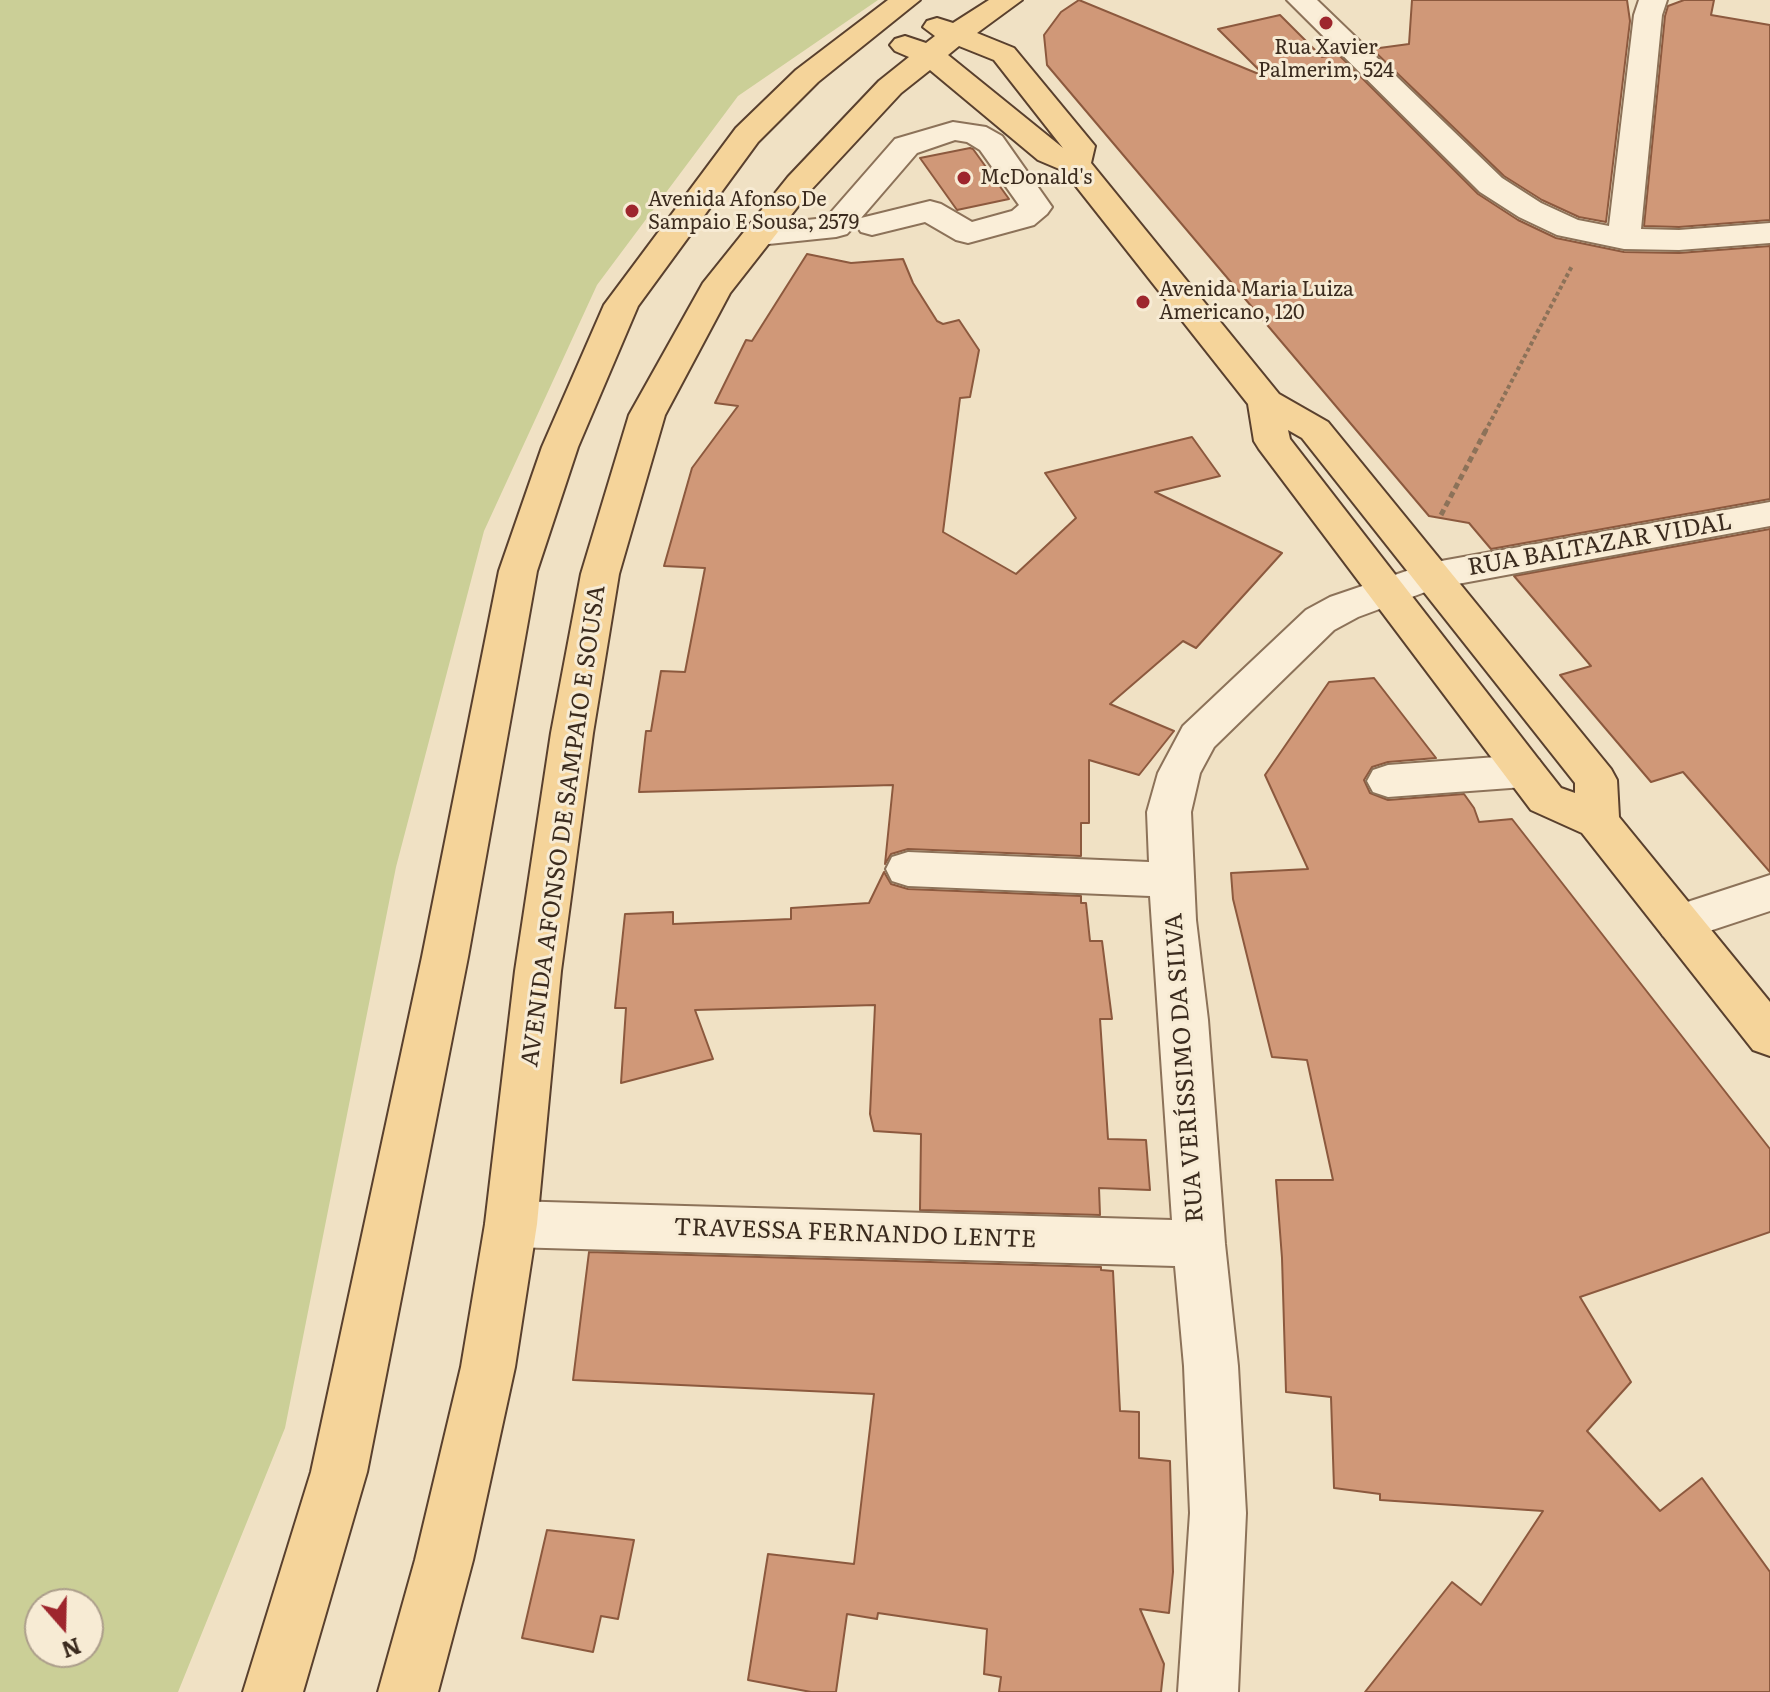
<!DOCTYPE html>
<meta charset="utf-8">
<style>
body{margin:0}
#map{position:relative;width:1770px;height:1692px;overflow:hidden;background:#f0e1c4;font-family:Literata,serif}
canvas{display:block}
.north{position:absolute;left:24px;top:1588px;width:80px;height:80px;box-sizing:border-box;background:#f7ebd4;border:2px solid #ac9e8b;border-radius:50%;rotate:160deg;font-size:22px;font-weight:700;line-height:32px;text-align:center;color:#3b2b1e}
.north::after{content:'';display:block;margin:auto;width:28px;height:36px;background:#9e262d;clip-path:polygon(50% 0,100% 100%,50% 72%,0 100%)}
</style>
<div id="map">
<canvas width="1770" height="1692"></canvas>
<div class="north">N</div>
</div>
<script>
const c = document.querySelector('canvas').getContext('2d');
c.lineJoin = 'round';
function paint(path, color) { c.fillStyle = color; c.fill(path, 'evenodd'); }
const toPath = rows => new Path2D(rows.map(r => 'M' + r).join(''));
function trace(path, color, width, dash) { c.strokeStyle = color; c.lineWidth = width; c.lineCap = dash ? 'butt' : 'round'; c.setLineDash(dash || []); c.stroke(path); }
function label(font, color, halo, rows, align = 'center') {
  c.font = font + ' Literata,serif'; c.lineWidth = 6; c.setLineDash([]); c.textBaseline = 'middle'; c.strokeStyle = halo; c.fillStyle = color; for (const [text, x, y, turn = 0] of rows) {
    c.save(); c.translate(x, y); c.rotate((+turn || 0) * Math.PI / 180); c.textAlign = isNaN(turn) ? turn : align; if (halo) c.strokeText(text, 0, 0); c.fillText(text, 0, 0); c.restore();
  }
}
paint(toPath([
 [0,0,878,0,738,96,597,285,484,531,396,867,285,1428,178,1692,0,1692],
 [40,1604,88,1604,88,1652,40,1652]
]), '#cbcf97');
const building = toPath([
 [1079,0,1266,77,1218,29,1280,15,1322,57,1338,54,1478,194,1518,220,1556,238,1624,252,1679,253,1770,246,1770,499,1491,549,1469,523,1429,516,1047,65,1044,35,1061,12,1079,0],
 [1412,0,1627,0,1630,21,1606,222,1579,217,1542,200,1504,176,1372,49,1409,44,1412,0],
 [1684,0,1714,0,1711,15,1770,25,1770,220,1679,227,1644,226,1665,16,1668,6,1684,0],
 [970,148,973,149,1009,199,957,210,920,158,970,148],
 [807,254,851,263,903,259,913,283,937,321,943,324,959,320,979,350,970,397,960,398,943,532,1016,574,1076,518,1045,473,1192,437,1220,476,1155,492,1282,553,1196,648,1183,641,1110,704,1174,731,1139,775,1089,760,1089,823,1081,823,1081,856,908,849,891,854,885,864,893,785,639,792,646,731,651,731,661,671,685,672,705,568,664,566,692,468,738,406,715,403,746,340,752,341,807,254],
 [1770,529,1770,872,1683,772,1651,782,1560,675,1591,666,1514,576,1770,529],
 [1374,678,1436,758,1388,762,1372,767,1364,780,1370,793,1388,800,1464,794,1474,808,1479,822,1512,819,1770,1149,1770,1232,1580,1297,1631,1382,1587,1431,1660,1511,1702,1478,1770,1572,1770,1692,1365,1692,1452,1582,1481,1605,1543,1511,1380,1500,1380,1494,1334,1488,1331,1397,1286,1392,1282,1258,1276,1180,1333,1180,1307,1060,1272,1057,1233,899,1231,873,1308,869,1265,775,1329,682,1374,678],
 [884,872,891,884,908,889,1081,896,1081,903,1086,903,1090,941,1102,941,1112,1019,1100,1019,1108,1139,1146,1140,1150,1190,1099,1188,1100,1215,920,1210,921,1134,874,1131,870,1114,875,1005,695,1010,713,1059,621,1083,626,1008,615,1008,625,914,673,912,673,924,791,919,791,908,869,903,884,872],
 [589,1252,1101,1267,1101,1270,1113,1271,1120,1411,1139,1412,1139,1458,1170,1461,1173,1572,1169,1613,1140,1609,1164,1664,1161,1692,999,1692,1001,1677,984,1674,987,1629,878,1613,877,1619,847,1614,836,1692,811,1692,748,1680,768,1554,854,1564,874,1394,573,1380,589,1252],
 [547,1530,634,1540,618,1619,601,1616,593,1652,522,1638,547,1530]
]);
paint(building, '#d09878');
trace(building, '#8c593e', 2);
const minor = toPath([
 [1287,0,1317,0,1502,178,1541,203,1578,220,1609,226,1634,15,1639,0,1667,0,1662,15,1641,229,1679,230,1770,223,1770,243,1679,250,1624,249,1557,235,1519,217,1480,192,1287,0],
 [953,122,986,127,1002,136,1052,207,1047,214,1034,225,968,243,956,240,925,222,872,235,861,232,856,225,859,221,847,234,836,237,759,245,747,242,743,235,747,228,759,225,826,218,895,139,953,122],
 [955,140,967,142,980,150,1019,205,1012,211,972,222,941,204,930,201,861,218,917,153,955,140],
 [1770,502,1770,526,1436,588,1358,617,1334,630,1214,747,1200,773,1191,812,1196,920,1208,1020,1225,1244,1238,1366,1246,1513,1238,1692,1178,1692,1190,1513,1184,1366,1175,1266,511,1247,493,1240,485,1224,493,1208,511,1201,1172,1220,1150,896,908,886,892,881,886,869,892,857,908,852,1149,862,1147,812,1158,773,1183,726,1306,610,1330,597,1430,563,1770,502],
 [1524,755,1539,760,1545,771,1539,782,1524,787,1388,797,1373,792,1367,781,1373,770,1388,765,1524,755],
 [1770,875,1770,911,1679,941,1663,936,1656,923,1663,910,1770,875]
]);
const major = toPath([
 [888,0,920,0,818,82,758,142,638,306,578,447,537,571,468,957,367,1472,303,1692,243,1692,311,1472,422,957,499,571,542,447,604,305,736,128,796,70,888,0],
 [989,0,1022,0,977,33,1014,48,1095,146,1091,163,1279,394,1328,422,1611,769,1617,780,1619,817,1770,1002,1770,1056,1753,1050,1582,833,1531,810,1259,449,1254,441,1248,404,1064,171,1038,160,930,70,901,93,810,191,730,293,665,415,619,574,593,733,561,971,537,1224,515,1367,473,1560,438,1692,378,1692,415,1560,461,1367,485,1224,515,971,551,733,581,574,629,415,703,283,788,177,879,81,909,57,895,51,890,45,895,39,905,36,926,43,935,36,923,27,927,21,937,18,953,23,989,0],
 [959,46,994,60,1063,148,948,55,959,46],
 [1288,430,1302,438,1575,783,1575,793,1561,788,1539,760,1290,439,1288,430]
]);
trace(minor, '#8c7259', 4);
trace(major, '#59402e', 4);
trace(toPath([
 [1485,432,1572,266]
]), '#8c7259', 4, [4, 3]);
trace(toPath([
 [1441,515,1486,430]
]), '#8c7259', 5, [6, 4]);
paint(minor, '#faeed8');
paint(major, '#f5d49a');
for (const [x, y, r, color] of [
 [1326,23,8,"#9e262d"],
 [964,178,8,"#9e262d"],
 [632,211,8,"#9e262d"],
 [1143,302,8,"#9e262d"]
]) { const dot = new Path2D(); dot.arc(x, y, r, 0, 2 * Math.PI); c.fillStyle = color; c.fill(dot); trace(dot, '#f7ebd4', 3); }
label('20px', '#3b2b1e', '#f7ebd4', [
 ["Rua Xavier",1326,48,"center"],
 ["Palmerim, 524",1326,71,"center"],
 ["McDonald's",980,178],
 ["Avenida Afonso De",648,200],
 ["Sampaio E Sousa, 2579",648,223],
 ["Avenida Maria Luiza",1159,290],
 ["Americano, 120",1159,313]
], 'left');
label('24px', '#3b2b1e', '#f7ebd4', [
 ["RUA BALTAZAR VIDAL",1600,545,-10],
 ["AVENIDA AFONSO DE SAMPAIO E SOUSA",564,826,-82],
 ["RUA VERÍSSIMO DA SILVA",1185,1068,-94],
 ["TRAVESSA FERNANDO LENTE",855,1234,2]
]);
</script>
